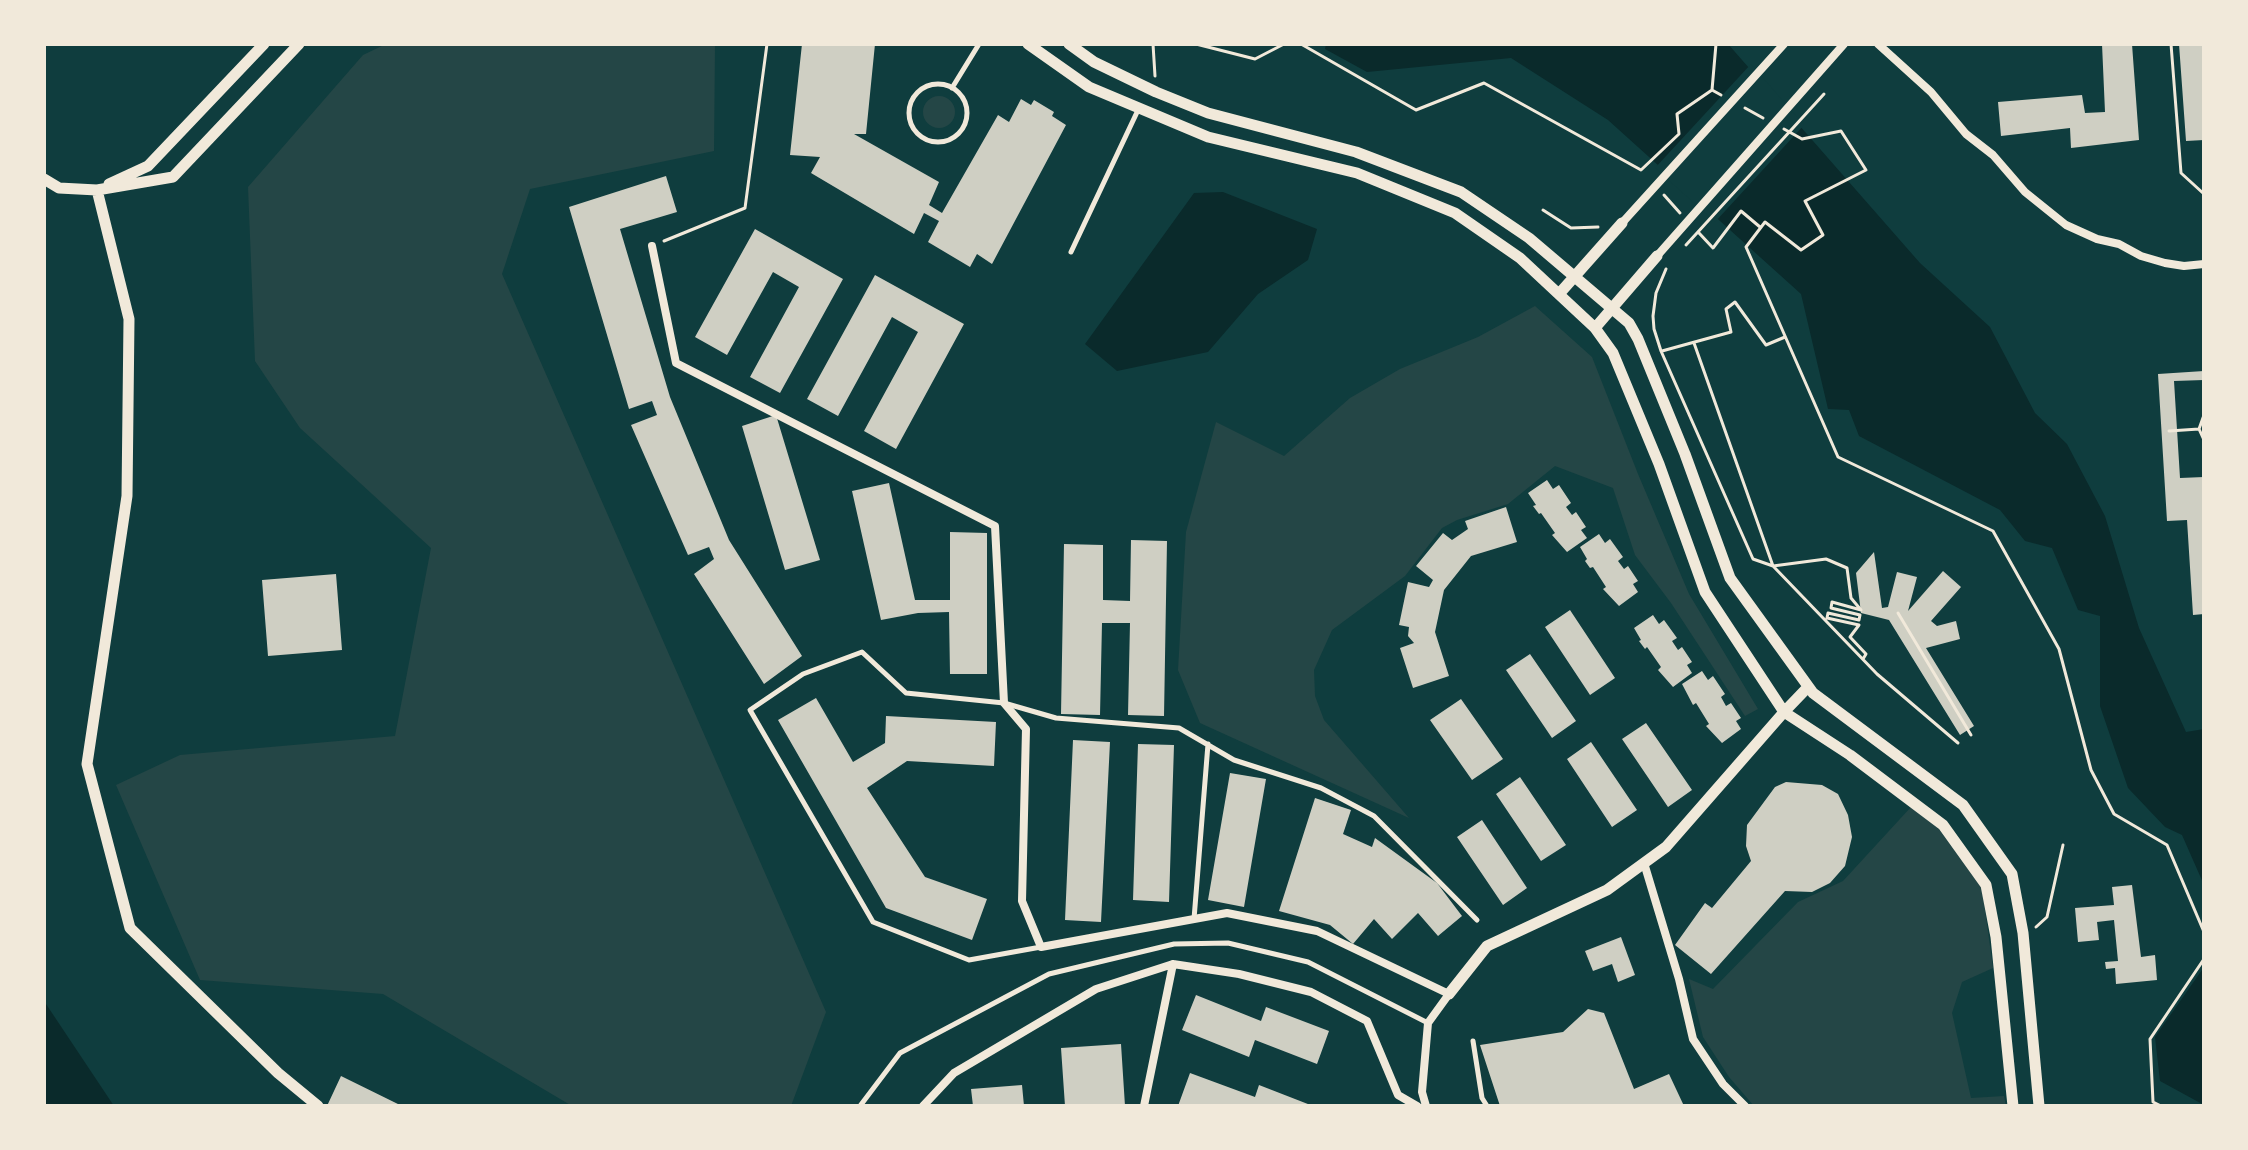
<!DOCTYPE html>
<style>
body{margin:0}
#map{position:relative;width:2248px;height:1150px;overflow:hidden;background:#0f3d3e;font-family:Jost,sans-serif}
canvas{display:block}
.frame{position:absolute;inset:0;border:46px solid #f1e9da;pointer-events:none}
</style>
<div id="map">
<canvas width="2248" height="1150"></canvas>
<div class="frame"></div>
</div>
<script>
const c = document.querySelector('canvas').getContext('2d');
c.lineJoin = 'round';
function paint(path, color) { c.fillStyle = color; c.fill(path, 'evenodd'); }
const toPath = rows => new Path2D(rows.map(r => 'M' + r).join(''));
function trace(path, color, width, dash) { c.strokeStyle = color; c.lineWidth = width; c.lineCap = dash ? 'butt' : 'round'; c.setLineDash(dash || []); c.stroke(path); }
paint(toPath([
 [386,44,715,44,714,151,530,189,502,274,826,1012,791,1106,572,1106,383,994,200,980,116,785,180,755,395,736,431,548,300,428,255,361,248,187,363,55],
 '923 112a16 16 0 1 1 32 0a16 16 0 1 1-32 0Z',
 [1535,306,1592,357,1638,474,1689,594,1758,709,1745,716,1671,603,1635,555,1613,488,1555,466,1508,504,1457,520,1442,528,1405,576,1332,630,1314,670,1315,696,1324,720,1409,818,1200,723,1178,670,1186,532,1216,422,1284,456,1350,398,1400,369,1478,337],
 [1911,807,1939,829,1982,888,1993,968,1962,982,1952,1013,1971,1098,2004,1096,2006,1106,1754,1106,1729,1077,1703,1037,1689,979,1713,989,1798,902,1843,881]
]), '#244646');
paint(toPath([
 [1326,44,1728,44,1920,263,1990,327,2035,413,2067,444,2105,516,2139,628,2186,732,2204,729,2204,885,2182,835,2165,827,2128,788,2100,706,2100,616,2078,610,2052,548,2025,541,2000,510,1859,436,1849,410,1828,409,1801,294,1608,120,1511,58,1367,72,1325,49],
 [1223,192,1317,229,1308,260,1258,294,1208,352,1117,371,1085,344,1194,193],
 [2204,967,2204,1105,2160,1081,2155,1037],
 [44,1001,114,1106,44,1106]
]), '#0a2a2b');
paint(toPath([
 [1751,64,1804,125,1715,222,1655,168]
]), '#0f3d3e');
paint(toPath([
 [802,44,875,44,866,134,854,134,939,182,929,205,942,213,998,115,1009,122,1021,99,1031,105,1034,100,1054,112,1052,116,1066,125,992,264,977,254,970,267,928,242,939,221,924,213,914,234,811,173,820,157,790,155],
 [2102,44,2132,44,2139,140,2071,148,2070,128,2001,136,1998,102,2082,95,2085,113,2105,112],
 [2179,44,2204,44,2204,140,2186,141],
 [666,176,677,212,620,229,670,397,729,540,802,656,764,684,694,574,714,559,709,547,688,555,631,425,657,415,652,401,629,409,569,207],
 [755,229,843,279,780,393,750,377,799,287,773,272,727,355,695,337],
 [875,275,964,324,896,449,864,431,918,332,892,317,838,416,807,399],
 [2204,371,2204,380,2174,381,2180,478,2204,477,2204,614,2193,615,2187,520,2167,521,2158,374],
 [776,415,820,560,785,570,742,426],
 [1547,480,1553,489,1559,485,1571,503,1566,507,1572,515,1576,512,1586,527,1581,530,1587,538,1567,552,1552,535,1555,533,1541,513,1539,514,1533,506,1536,505,1528,493],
 [889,483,915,600,950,600,950,532,987,533,987,674,950,674,949,612,918,613,881,620,852,491],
 [1506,507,1517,542,1471,556,1444,590,1435,632,1449,676,1413,688,1400,648,1414,643,1408,636,1409,627,1399,625,1408,582,1429,587,1433,580,1416,566,1443,533,1452,540,1468,529,1465,521],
 [1599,534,1605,543,1610,539,1623,557,1618,561,1624,569,1628,566,1638,581,1633,584,1638,592,1619,606,1603,589,1606,587,1593,567,1590,568,1585,561,1587,559,1580,547],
 [1131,540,1167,541,1164,716,1128,715,1130,623,1102,623,1100,715,1061,714,1064,544,1103,545,1103,600,1130,601],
 [1874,552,1882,608,1888,607,1897,572,1917,577,1908,611,1943,571,1961,587,1931,621,1937,626,1956,621,1960,639,1926,648,1974,726,1960,735,1889,620,1861,613,1856,573],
 [336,574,342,650,268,656,262,580],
 [1570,610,1615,678,1590,695,1545,627],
 [1653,615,1659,624,1664,620,1677,638,1672,641,1678,650,1682,647,1692,662,1687,665,1692,673,1673,687,1658,670,1661,667,1647,647,1645,649,1639,641,1641,640,1634,628],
 [1530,654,1576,721,1552,738,1506,670],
 [1702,671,1708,680,1713,676,1725,694,1721,697,1726,706,1731,703,1741,718,1736,721,1741,729,1722,743,1706,726,1709,724,1696,703,1693,705,1682,684],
 [816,698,853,762,885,743,886,716,996,722,994,766,907,761,867,788,925,877,987,899,972,940,886,908,778,720],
 [1461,699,1503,759,1472,780,1430,720],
 [1646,723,1692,790,1668,807,1622,739],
 [1073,740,1110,742,1101,922,1065,920],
 [1591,742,1637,810,1612,827,1567,759],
 [1138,744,1174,745,1169,902,1133,900],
 [1230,773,1266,779,1244,907,1208,900],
 [1520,777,1566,845,1541,861,1496,794],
 [1786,782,1822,785,1838,794,1848,815,1852,837,1845,866,1830,883,1812,892,1785,891,1711,974,1675,945,1705,903,1712,908,1751,861,1746,846,1747,825,1775,787],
 [1315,798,1351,810,1343,834,1372,847,1375,838,1437,883,1462,916,1438,936,1418,913,1392,939,1374,919,1353,944,1330,925,1279,911],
 [1482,820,1527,888,1503,905,1457,837],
 [2132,885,2141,957,2155,955,2157,980,2116,984,2115,968,2106,969,2105,962,2118,961,2114,920,2097,922,2099,940,2078,942,2075,908,2114,905,2112,887],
 [1621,937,1635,975,1618,982,1612,964,1593,971,1585,951],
 [1196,995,1261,1021,1266,1007,1329,1031,1317,1064,1255,1040,1249,1057,1182,1030],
 [1588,1009,1604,1013,1634,1089,1669,1074,1684,1106,1500,1106,1480,1045,1563,1032],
 [1121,1044,1125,1106,1065,1106,1061,1048],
 [1190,1073,1255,1097,1259,1085,1313,1106,1178,1106],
 [341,1076,402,1106,327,1106],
 [1022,1085,1024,1106,973,1106,971,1089]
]), '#cfcfc3');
trace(toPath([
 [1153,44,1155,76],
 [1196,44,1255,59,1284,44],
 [1301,44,1416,110,1484,83,1641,170,1679,134,1677,114,1712,90],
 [1716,44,1712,90,1721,95],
 [2171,44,2181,173,2204,194],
 [1745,108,1763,118],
 [1784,129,1802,139,1841,131,1866,170,1805,201,1823,235,1801,250,1765,222,1746,247,1838,457,1993,531,2059,649,2091,770,2114,814,2167,845,2204,932],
 [1664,195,1680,213],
 [1543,210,1571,228,1598,227],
 [1699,233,1713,248,1741,211,1760,227],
 [664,241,745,208,767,44],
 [1686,245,1824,94],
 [1666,269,1656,293,1653,316,1654,329,1661,351,1753,559,1773,566,1826,559,1847,568,1851,598,1861,610],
 [1694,343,1773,566,1877,674,1958,743],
 [1662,351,1731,332,1726,309,1735,302,1766,345,1785,337],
 [2204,415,2199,429,2204,440],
 [2169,431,2199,429],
 [1861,610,1832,602,1831,608,1860,615,1859,620,1828,613,1827,618,1859,625,1850,637,1866,654,1863,659],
 [1898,613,1971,735],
 [2036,927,2047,917,2063,845],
 [2161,1106,2153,1102,2150,1039,2204,959]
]), '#f1e9da', 3);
trace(toPath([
 '909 113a29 29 0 1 1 58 0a29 29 0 1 1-58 0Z',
 [952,88,979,44],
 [1071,252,1139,108],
 [1194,919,1208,744],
 [1041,947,969,960,873,922,750,710,803,674,862,652,906,693,1004,703,1056,718,1179,728,1234,760,1321,788,1374,816,1477,920],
 [1473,1041,1482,1098,1487,1106],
 [860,1106,900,1053,1049,974,1174,944,1228,943,1308,962,1428,1023]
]), '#f1e9da', 5);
trace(toPath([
 [1878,44,1931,92,1966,134,1993,155,2025,192,2066,225,2097,239,2119,244,2141,256,2165,263,2184,266,2204,264],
 [1622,223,1784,44],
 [652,246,676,363,995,526,1004,703,1026,729,1022,901,1041,947,1227,913,1317,931,1449,994,1428,1023,1422,1092,1426,1106],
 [1657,256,1844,44],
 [1644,863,1679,979,1693,1039,1723,1084,1745,1106],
 [923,1106,954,1073,1096,989,1173,964,1239,974,1311,992,1367,1021,1398,1095,1417,1106],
 [1144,1106,1173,964]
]), '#f1e9da', 8);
trace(toPath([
 [1028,44,1089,87,1208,137,1357,173,1455,213,1520,258,1595,328,1613,353,1659,464,1705,592,1784,712,1850,755,1943,825,1986,885,1996,937,2013,1106],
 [1069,44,1094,62,1156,92,1208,113,1356,152,1461,192,1529,238,1629,323,1638,339,1685,454,1730,578,1813,693,1963,805,2012,874,2023,933,2039,1106],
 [44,179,59,188,97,190,173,177,299,44],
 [109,184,148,166,264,44],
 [97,190,129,319,127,496,87,764,130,928,278,1073,318,1106],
 [1559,294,1622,223],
 [1595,328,1657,256],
 [1449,994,1487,946,1607,890,1666,847,1784,712,1808,687]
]), '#f1e9da', 11);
</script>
